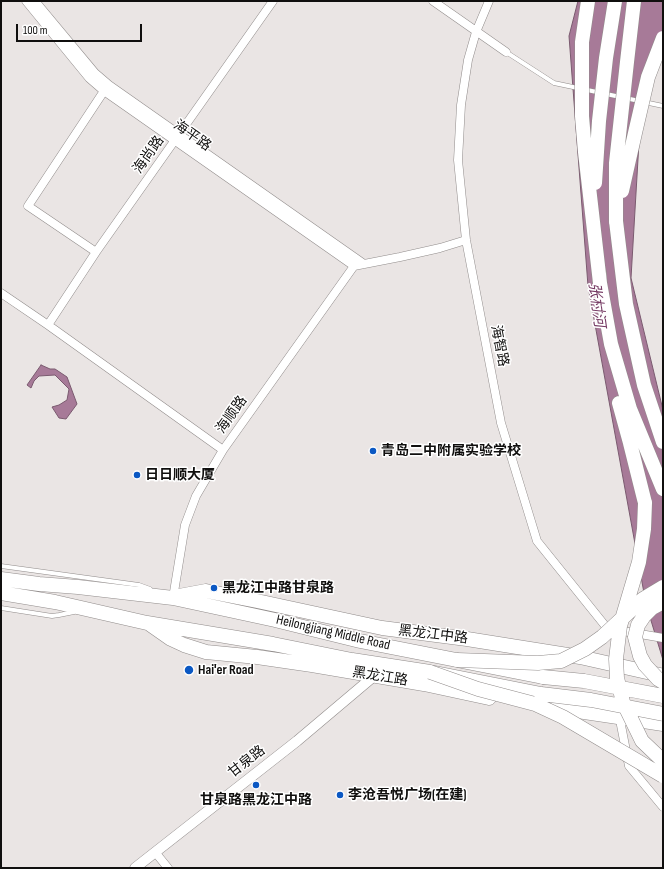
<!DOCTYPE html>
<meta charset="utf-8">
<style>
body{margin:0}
#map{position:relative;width:664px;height:869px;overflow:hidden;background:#eae5e4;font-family:"Sofia Sans Condensed",sans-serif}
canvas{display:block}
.frame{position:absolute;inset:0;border:2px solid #100f0e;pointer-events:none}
.scale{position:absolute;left:16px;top:24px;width:126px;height:18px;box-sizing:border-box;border:2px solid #100f0e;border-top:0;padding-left:5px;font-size:12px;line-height:14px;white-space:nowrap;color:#100f0e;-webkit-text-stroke:3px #fff;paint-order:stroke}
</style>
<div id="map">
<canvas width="664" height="869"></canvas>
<div class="frame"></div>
<div class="scale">100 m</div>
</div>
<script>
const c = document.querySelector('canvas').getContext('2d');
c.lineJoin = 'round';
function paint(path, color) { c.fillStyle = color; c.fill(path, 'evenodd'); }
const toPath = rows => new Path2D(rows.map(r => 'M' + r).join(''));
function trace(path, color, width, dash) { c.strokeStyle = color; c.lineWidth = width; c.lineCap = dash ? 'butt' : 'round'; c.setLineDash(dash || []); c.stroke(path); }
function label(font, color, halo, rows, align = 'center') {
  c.font = font + ' "Sofia Sans Condensed","Noto Sans SC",sans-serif'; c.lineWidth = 3; c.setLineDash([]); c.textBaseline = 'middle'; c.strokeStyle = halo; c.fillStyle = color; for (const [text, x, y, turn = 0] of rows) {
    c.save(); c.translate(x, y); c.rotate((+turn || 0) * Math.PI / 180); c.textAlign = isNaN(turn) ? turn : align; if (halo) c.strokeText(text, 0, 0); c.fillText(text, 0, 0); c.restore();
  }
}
const water = toPath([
 [578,1,663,1,663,33,643,74,631,278,663,410,663,660,646,604,588,286,569,36,578,1],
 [41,365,50,369,55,369,67,377,77,404,66,419,59,418,52,407,59,405,67,400,69,389,55,375,39,376,34,381,31,388,27,385,41,365]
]);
paint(water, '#a77a98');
trace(water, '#7a5a6f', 1);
const service = toPath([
 [506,52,554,83,663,106],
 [1,566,139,585,150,589],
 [1,608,52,616,59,615,74,612]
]);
const minor = toPath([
 [26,1,89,78,104,91,354,266,400,257,440,248,466,240],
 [35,1,95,73,109,85,364,264],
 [433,1,506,52],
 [489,1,476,32,468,60,461,105,458,160,466,240,501,423,537,541,611,633],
 [96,252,28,206,104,91],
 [1,293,48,325,223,450],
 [48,325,96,252,273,1],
 [173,598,185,525,196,496,223,450,354,266],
 [617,630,663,638],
 [619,715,629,766,663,807],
 [155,852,168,868]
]);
const tertiary = toPath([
 [135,868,297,741,374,676]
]);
const trunk = toPath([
 [616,221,626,304,644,385,663,442],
 [599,272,600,283,611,344,630,409,663,489],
 [619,403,630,443,645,503],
 [1,579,39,584,78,587,173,598,275,620,360,641,543,677],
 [1,593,55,602,147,623,273,644,352,660,430,672,541,694],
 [179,596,206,591,257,601,382,628,467,639,580,657,660,675],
 [151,625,171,639,184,645,206,652,257,657,312,665,424,684,489,698],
 [544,706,618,717,663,724]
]);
trace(service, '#918c8b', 5);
trace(minor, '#918c8b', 9);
trace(tertiary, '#918c8b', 11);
trace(trunk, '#918c8b', 15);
trace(service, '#fff', 4);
trace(minor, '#fff', 8);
trace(tertiary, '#fff', 10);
trace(trunk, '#fff', 14);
const trunkBridge = toPath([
 [588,1,582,42,582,116,585,152,600,283],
 [595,183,599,121,606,58,615,1],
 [622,191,635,133,648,77,663,38],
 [616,221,616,163,627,62,634,1],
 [645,503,644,529,639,562,620,626,616,659,617,678,623,702,642,741,663,761],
 [663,602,652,608,644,616,638,625,635,637,640,656,645,665,658,679,663,682],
 [457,660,538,663,561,661,585,649,602,637,643,599,663,587],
 [430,672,478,689,535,704,563,717,663,776],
 [543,677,584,681,663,696],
 [541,694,591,700,663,714]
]);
trace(trunkBridge, '#918c8b', 15, []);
trace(trunkBridge, '#fff', 14);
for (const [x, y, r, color] of [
 [373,451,4,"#0b58c3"],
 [137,475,4,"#0b58c3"],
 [214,588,4,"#0b58c3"],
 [189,670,5,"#0b58c3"],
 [256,785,4,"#0b58c3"],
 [340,795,4,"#0b58c3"]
]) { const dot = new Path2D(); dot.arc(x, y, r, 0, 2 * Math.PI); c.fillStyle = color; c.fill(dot); trace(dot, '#fff', 1.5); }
label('14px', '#100f0e', '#fff', [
 ["海平路",192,136,35],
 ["海尚路",149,155,-55],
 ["海智路",499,346,79],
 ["海顺路",232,415,-55],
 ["Heilongjiang Middle Road",333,633,13],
 ["黑龙江中路",433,635,7],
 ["黑龙江路",380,677,9],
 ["甘泉路",247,762,-38]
]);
label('bold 14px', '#100f0e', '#fff', [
 ["青岛二中附属实验学校",381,451],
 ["日日顺大厦",145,475],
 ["黑龙江中路甘泉路",222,588],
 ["Hai'er Road",198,670],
 ["李沧吾悦广场(在建)",348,795],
 ["甘泉路黑龙江中路",256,800,"center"]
], 'left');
label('italic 15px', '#763b64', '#fff', [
 ["张村河",596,305,82]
]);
</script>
